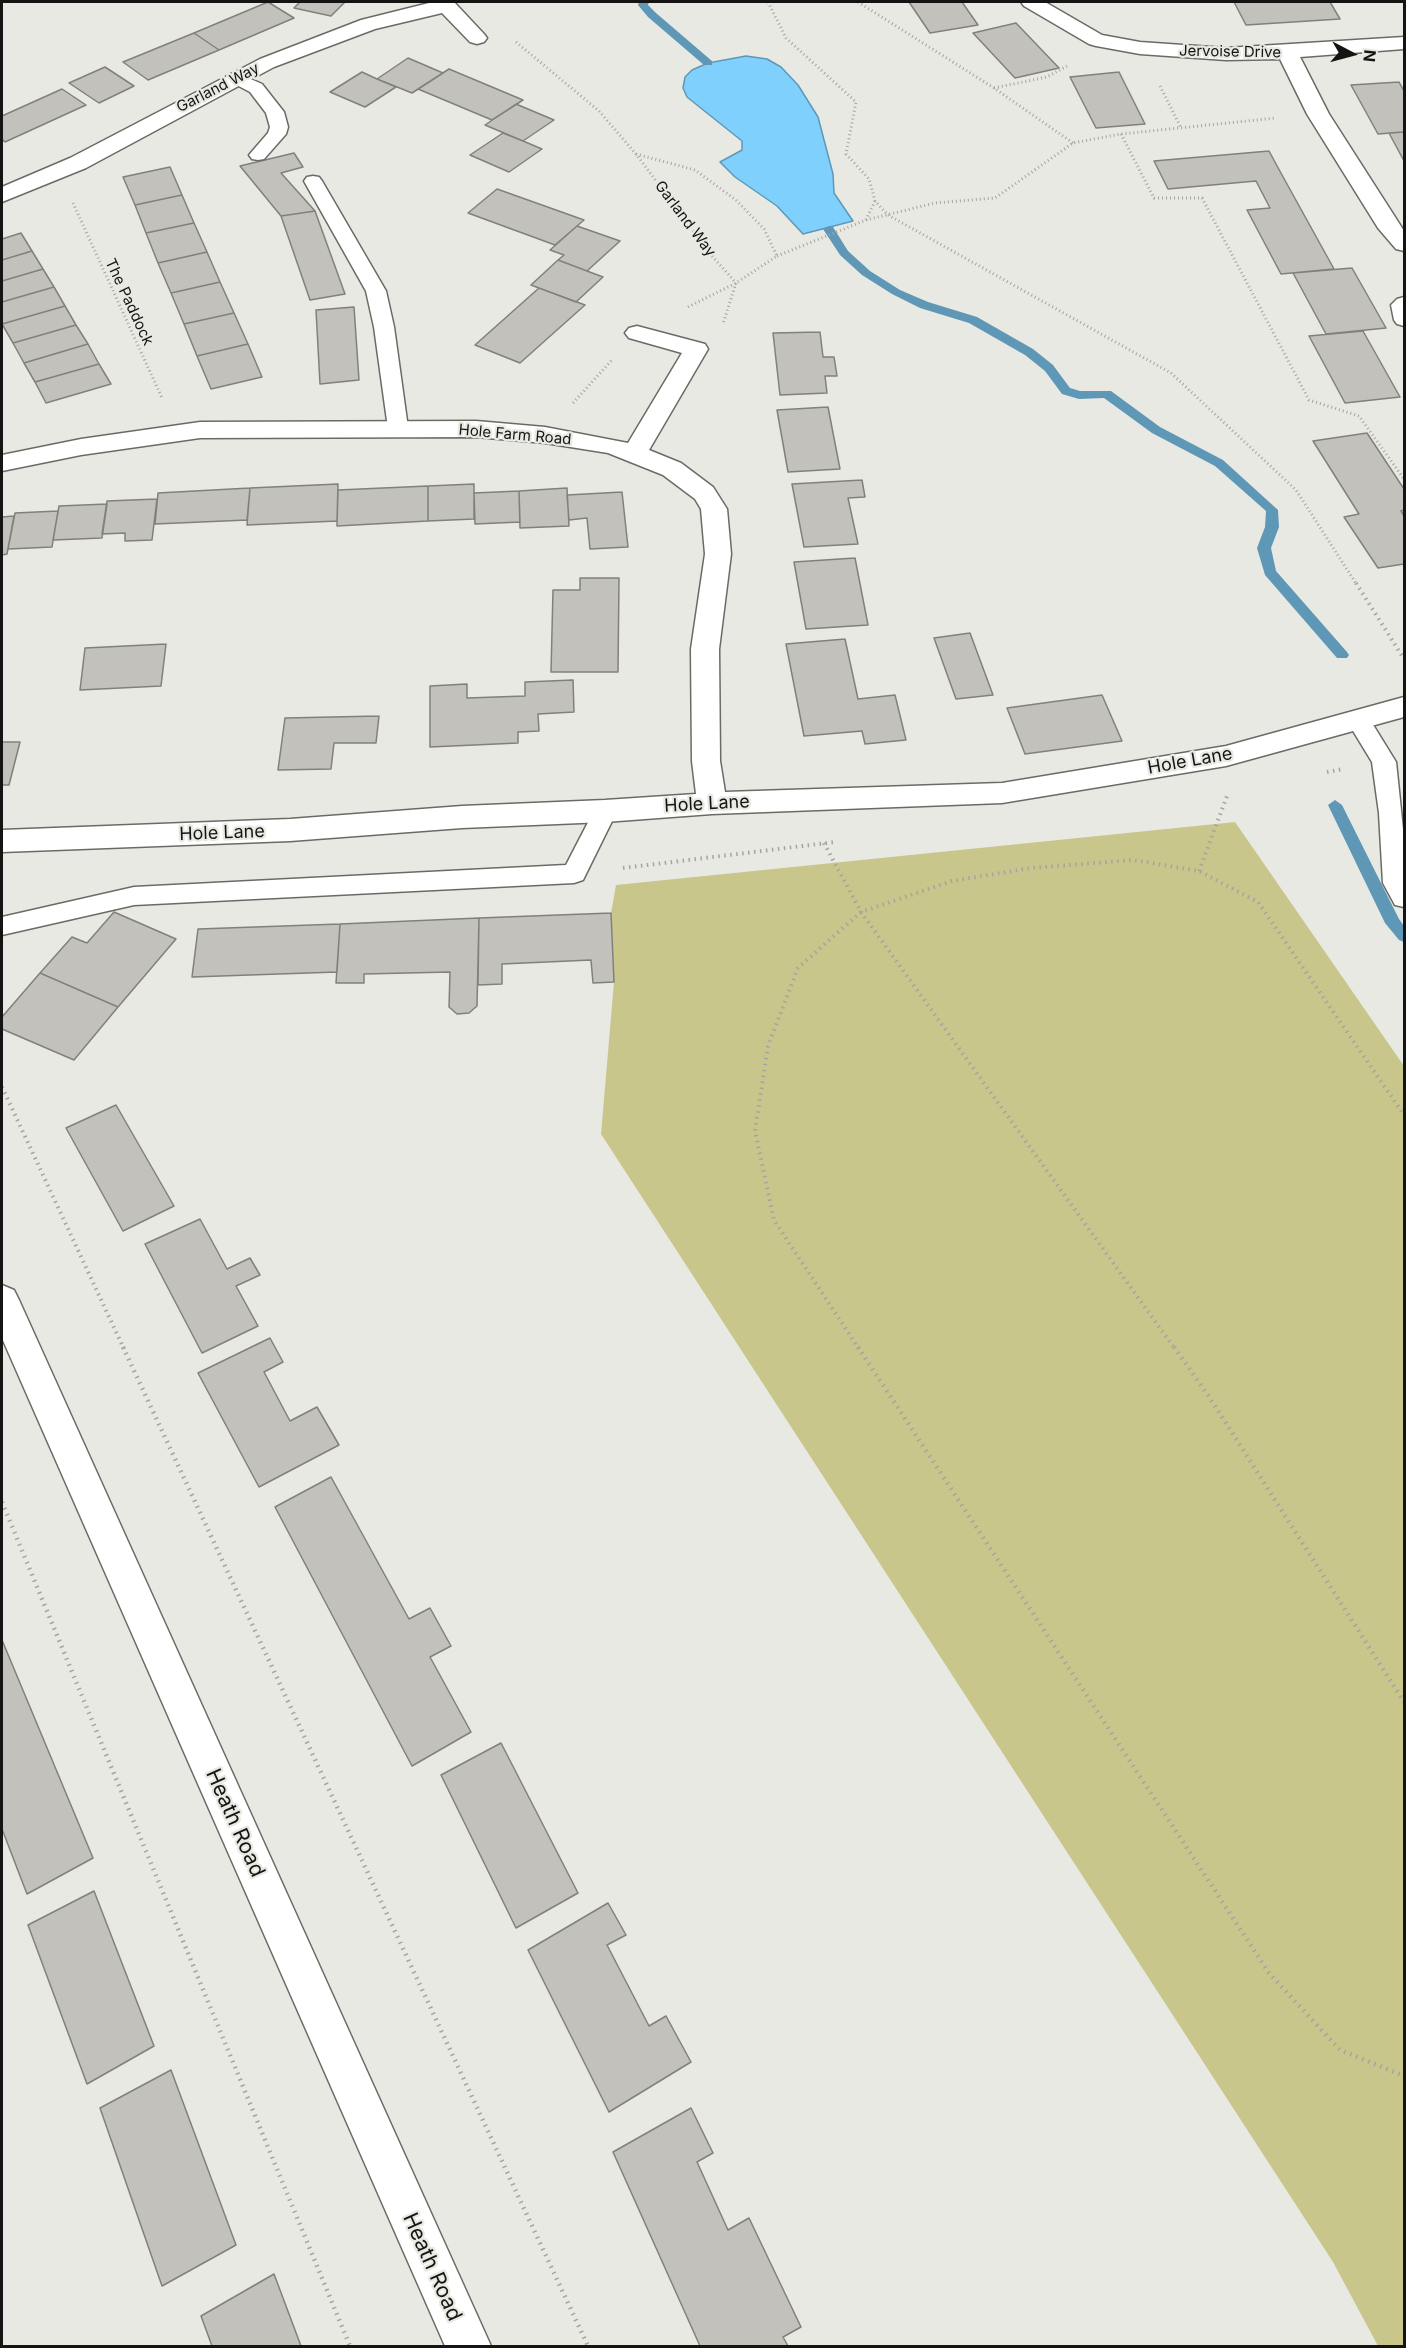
<!DOCTYPE html>
<style>
body{margin:0}
#map{position:relative;width:1406px;height:2348px;overflow:hidden;background:#e9e9e3;font-family:Inter,sans-serif}
canvas{display:block}
.frame{position:absolute;inset:0;border:3px solid #141412;pointer-events:none}
.north{position:absolute;left:1322px;top:24px;width:60px;height:60px;-webkit-text-stroke:4px #e9e9e3;paint-order:stroke;rotate:96deg;font-size:16px;font-weight:700;line-height:24px;text-align:center;color:#141412}
.north::after{content:'';display:block;margin:auto;width:21px;height:27px;background:#141412;clip-path:polygon(50% 0,100% 100%,50% 72%,0 100%)}
</style>
<div id="map">
<canvas width="1406" height="2348"></canvas>
<div class="frame"></div>
<div class="north">N</div>
</div>
<script>
const c = document.querySelector('canvas').getContext('2d');
c.lineJoin = 'round';
function paint(path, color) { c.fillStyle = color; c.fill(path, 'evenodd'); }
const toPath = rows => new Path2D(rows.map(r => 'M' + r).join(''));
function trace(path, color, width, dash) { c.strokeStyle = color; c.lineWidth = width; c.lineCap = dash ? 'butt' : 'round'; c.setLineDash(dash || []); c.stroke(path); }
function label(font, color, halo, rows, align = 'center') {
  c.font = font + ' Inter,sans-serif'; c.lineWidth = 4.5; c.setLineDash([]); c.textBaseline = 'middle'; c.strokeStyle = halo; c.fillStyle = color; for (const [text, x, y, turn = 0] of rows) {
    c.save(); c.translate(x, y); c.rotate((+turn || 0) * Math.PI / 180); c.textAlign = isNaN(turn) ? turn : align; if (halo) c.strokeText(text, 0, 0); c.fillText(text, 0, 0); c.restore();
  }
}
paint(toPath([
 [1235,822,1404,1066,1404,2346,1378,2346,1333,2262,601,1134,614,982,611,913,616,885]
]), '#c9c68b');
const water = toPath([
 [746,56,767,59,781,67,798,85,818,117,833,174,834,193,853,221,803,234,777,206,735,177,720,162,742,150,742,141,687,97,683,88,685,77,692,70,708,63,746,56]
]);
paint(water, '#7fd0fd');
trace(water, '#5f98b6', 1.5);
paint(toPath([
 [639,2,649,2,648,5,656,13,712,61,712,65,704,65,648,17,638,5,639,2],
 [829,226,833,227,848,251,870,271,900,290,928,302,977,317,1033,349,1053,365,1070,388,1080,391,1111,391,1160,427,1223,460,1278,510,1279,527,1271,548,1276,571,1347,652,1349,655,1347,658,1337,658,1265,575,1257,548,1265,527,1266,511,1215,466,1152,433,1104,398,1079,399,1062,394,1045,371,1025,355,969,323,920,308,892,294,862,275,840,255,823,229,829,226],
 [1335,800,1342,805,1399,919,1404,926,1404,942,1399,940,1385,923,1328,805,1335,800]
]), '#5f98b6');
const building = toPath([
 [268,2,294,18,219,50,194,33,268,2],
 [300,2,345,2,331,16,294,8,300,2],
 [909,2,962,2,978,25,930,33,909,2],
 [1234,2,1330,2,1340,19,1246,25,1234,2],
 [1016,23,1059,68,1015,78,973,33,1016,23],
 [194,33,219,50,148,80,123,62,194,33],
 [408,58,443,73,412,93,377,79,408,58],
 [105,67,134,86,99,103,69,83,105,67],
 [449,69,523,100,492,120,418,89,449,69],
 [362,72,377,79,396,87,365,107,330,92,362,72],
 [1119,72,1145,124,1096,128,1070,77,1119,72],
 [1399,82,1404,91,1404,132,1378,134,1351,85,1399,82],
 [62,89,86,105,5,142,2,139,2,116,62,89],
 [516,104,554,120,523,141,485,125,516,104],
 [1404,132,1404,161,1389,133,1404,132],
 [503,133,523,141,542,149,509,172,470,155,503,133],
 [1269,151,1282,175,1334,269,1281,274,1247,210,1270,208,1256,181,1168,189,1154,161,1269,151],
 [294,153,303,167,281,173,315,211,281,216,240,166,294,153],
 [170,167,182,195,135,205,123,177,170,167],
 [497,189,584,220,555,245,468,213,497,189],
 [182,195,194,223,146,233,135,205,182,195],
 [315,211,345,294,310,300,281,216,315,211],
 [194,223,207,252,158,263,146,233,194,223],
 [577,226,620,241,587,271,558,260,564,255,550,250,577,226],
 [21,233,32,251,2,260,2,239,21,233],
 [32,251,43,269,2,281,2,260,32,251],
 [207,252,220,282,171,293,158,263,207,252],
 [558,260,587,271,603,277,576,302,531,285,558,260],
 [1352,268,1386,328,1326,334,1293,273,1352,268],
 [43,269,54,287,2,302,2,281,43,269],
 [220,282,234,313,184,324,171,293,220,282],
 [54,287,65,306,2,324,2,302,54,287],
 [539,288,585,305,520,363,475,345,539,288],
 [65,306,76,325,13,343,2,324,65,306],
 [354,307,359,380,320,384,316,310,354,307],
 [234,313,248,344,197,356,184,324,234,313],
 [76,325,88,344,24,363,13,343,76,325],
 [1363,331,1400,397,1345,403,1309,336,1363,331],
 [820,332,823,357,834,357,837,376,825,376,827,393,780,395,773,333,820,332],
 [88,344,99,364,35,382,24,363,88,344],
 [248,344,262,377,211,389,197,356,248,344],
 [99,364,111,384,46,403,35,382,99,364],
 [828,407,840,469,788,472,777,410,828,407],
 [1367,433,1404,489,1404,510,1401,511,1404,516,1404,564,1378,568,1344,517,1359,514,1313,441,1367,433],
 [862,480,865,497,848,498,858,544,804,547,792,484,862,480],
 [338,484,337,521,247,525,250,488,338,484],
 [474,484,474,519,428,521,428,486,474,484],
 [428,486,428,521,337,526,338,490,428,486],
 [250,488,247,520,155,524,158,493,250,488],
 [567,488,569,526,520,528,519,491,567,488],
 [519,491,520,522,475,524,474,493,519,491],
 [622,492,628,547,590,549,587,518,569,520,567,495,622,492],
 [157,499,152,540,125,541,125,533,102,534,107,501,157,499],
 [107,504,102,538,53,540,59,506,107,504],
 [58,511,52,547,8,549,15,513,58,511],
 [14,516,7,554,2,555,2,517,14,516],
 [855,558,868,625,806,629,794,562,855,558],
 [580,578,619,578,618,672,551,672,553,590,580,590,580,578],
 [970,633,993,695,956,699,934,638,970,633],
 [845,639,858,699,895,695,906,740,865,744,862,731,804,736,786,644,845,639],
 [166,644,161,686,80,690,85,648,166,644],
 [573,680,574,712,538,714,539,731,518,732,518,743,430,747,430,686,467,684,467,698,525,696,525,682,573,680],
 [1102,695,1122,741,1025,754,1007,708,1102,695],
 [379,716,376,743,334,743,331,769,278,770,285,718,379,716],
 [2,742,20,742,9,785,2,785,2,742],
 [114,912,176,939,118,1007,40,973,72,937,87,943,114,912],
 [611,913,614,982,593,983,591,960,502,964,502,984,478,985,479,918,611,913],
 [479,918,477,1006,469,1013,457,1014,449,1007,450,972,364,974,364,983,336,983,340,924,479,918],
 [340,924,337,972,192,977,198,929,340,924],
 [40,973,118,1007,74,1060,2,1029,2,1017,40,973],
 [116,1105,174,1206,123,1231,66,1128,116,1105],
 [200,1219,227,1269,250,1258,260,1275,236,1286,258,1326,202,1353,145,1244,200,1219],
 [270,1338,283,1362,264,1372,290,1421,317,1407,339,1445,259,1487,198,1373,270,1338],
 [331,1477,409,1619,430,1608,451,1646,430,1657,471,1732,412,1766,275,1507,331,1477],
 [2,1640,93,1858,27,1894,2,1829,2,1640],
 [501,1743,578,1893,516,1928,441,1775,501,1743],
 [94,1891,154,2046,87,2084,28,1925,94,1891],
 [608,1903,626,1935,607,1945,649,2026,666,2016,691,2062,609,2112,528,1950,608,1903],
 [171,2070,236,2245,162,2286,100,2108,171,2070],
 [691,2108,713,2153,697,2162,728,2230,749,2218,801,2327,783,2337,788,2346,700,2346,613,2152,691,2108],
 [274,2274,301,2346,212,2346,201,2316,274,2274]
]);
paint(building, '#c2c1bc');
trace(building, '#81817c', 1.5);
const lane = toPath([
 [237,73,262,84,284,112,288,127,286,134,264,159,258,160,252,159,249,155,268,133,270,127,266,113,250,92,231,82,228,78,231,74,237,73],
 [313,176,319,177,322,181,386,291,394,327,408,428,405,433,398,434,391,433,388,428,374,327,366,291,304,181,307,177,313,176],
 [1404,297,1404,326,1397,324,1394,320,1391,305,1397,299,1404,297],
 [1359,713,1367,715,1396,762,1404,839,1404,907,1395,905,1383,883,1379,813,1372,762,1347,721,1351,715,1359,713],
 [605,802,613,805,617,811,583,880,574,883,134,905,2,935,2,917,134,887,566,865,597,805,605,802]
]);
const street = toPath([
 [433,2,454,2,484,34,487,38,484,42,477,44,470,42,442,13,375,29,274,67,86,168,2,202,2,187,70,158,260,59,361,20,433,2],
 [1021,2,1045,2,1102,35,1140,42,1226,48,1404,37,1404,49,1300,57,1329,114,1404,231,1404,251,1396,249,1378,228,1307,114,1280,59,1226,60,1140,54,1096,46,1089,44,1024,6,1021,2],
 [637,326,705,344,708,349,649,450,681,463,713,487,727,509,731,554,719,649,720,761,725,792,1002,783,1226,746,1404,697,1404,717,1226,766,1002,803,712,814,605,822,462,828,290,841,2,852,2,830,290,819,462,806,605,800,696,794,692,761,691,649,705,554,701,509,695,499,663,475,608,453,545,443,476,437,200,438,81,455,2,471,2,455,81,439,200,422,476,421,545,427,628,443,682,353,629,338,625,333,629,328,637,326],
 [2,1285,14,1290,19,1300,491,2346,445,2346,2,1338,2,1285]
]);
trace(lane, '#6b6b66', 3);
trace(street, '#6b6b66', 3);
trace(toPath([
 [768,2,786,38,856,102,846,154,869,179,875,201,888,215,1171,373,1296,490,1357,585],
 [858,2,994,88,1073,143],
 [516,42,599,111,636,154,712,256,736,283,723,324],
 [1160,86,1181,128],
 [994,88,1047,77,1067,66],
 [1121,134,1154,198,1202,198,1309,400,1359,416,1404,479],
 [636,154,695,170,736,200,764,229,777,256,736,283,686,308],
 [73,203,162,398],
 [866,220,875,201],
 [777,256,866,220,935,203,995,198,1073,143,1121,134,1276,118],
 [573,403,612,360]
]), '#a5a5a0', 3, [1, 3]);
trace(toPath([
 [1356,583,1404,659],
 [1327,772,1343,769],
 [824,843,861,912,1175,1349],
 [623,868,835,842],
 [1199,871,1227,796],
 [2,1087,124,1349],
 [859,1349,774,1220,755,1131,768,1046,798,968,861,912,952,881,1031,868,1133,860,1199,871,1258,902,1404,1115]
]), '#a5a5a0', 4, [1.5, 4.5]);
trace(toPath([
 [123,1347,588,2346],
 [858,1347,1269,1973,1340,2050,1404,2076],
 [1174,1347,1208,1395,1404,1702],
 [2,1502,350,2346]
]), '#a5a5a0', 4.5, [1.5, 5]);
paint(lane, '#fff');
paint(street, '#fff');
label('15px', '#141412', '#e9e9e3', [
 ["Jervoise Drive",1230,52,1],
 ["Garland Way",218,88,-27],
 ["Garland Way",685,219,53],
 ["The Paddock",129,302,65],
 ["Hole Farm Road",515,435,5]
]);
label('18px', '#141412', '#e9e9e3', [
 ["Hole Lane",1190,761,-10],
 ["Hole Lane",707,804,-3],
 ["Hole Lane",222,833,-2]
]);
label('21px', '#141412', '#e9e9e3', [
 ["Heath Road",235,1823,66],
 ["Heath Road",432,2267,66]
]);
</script>
